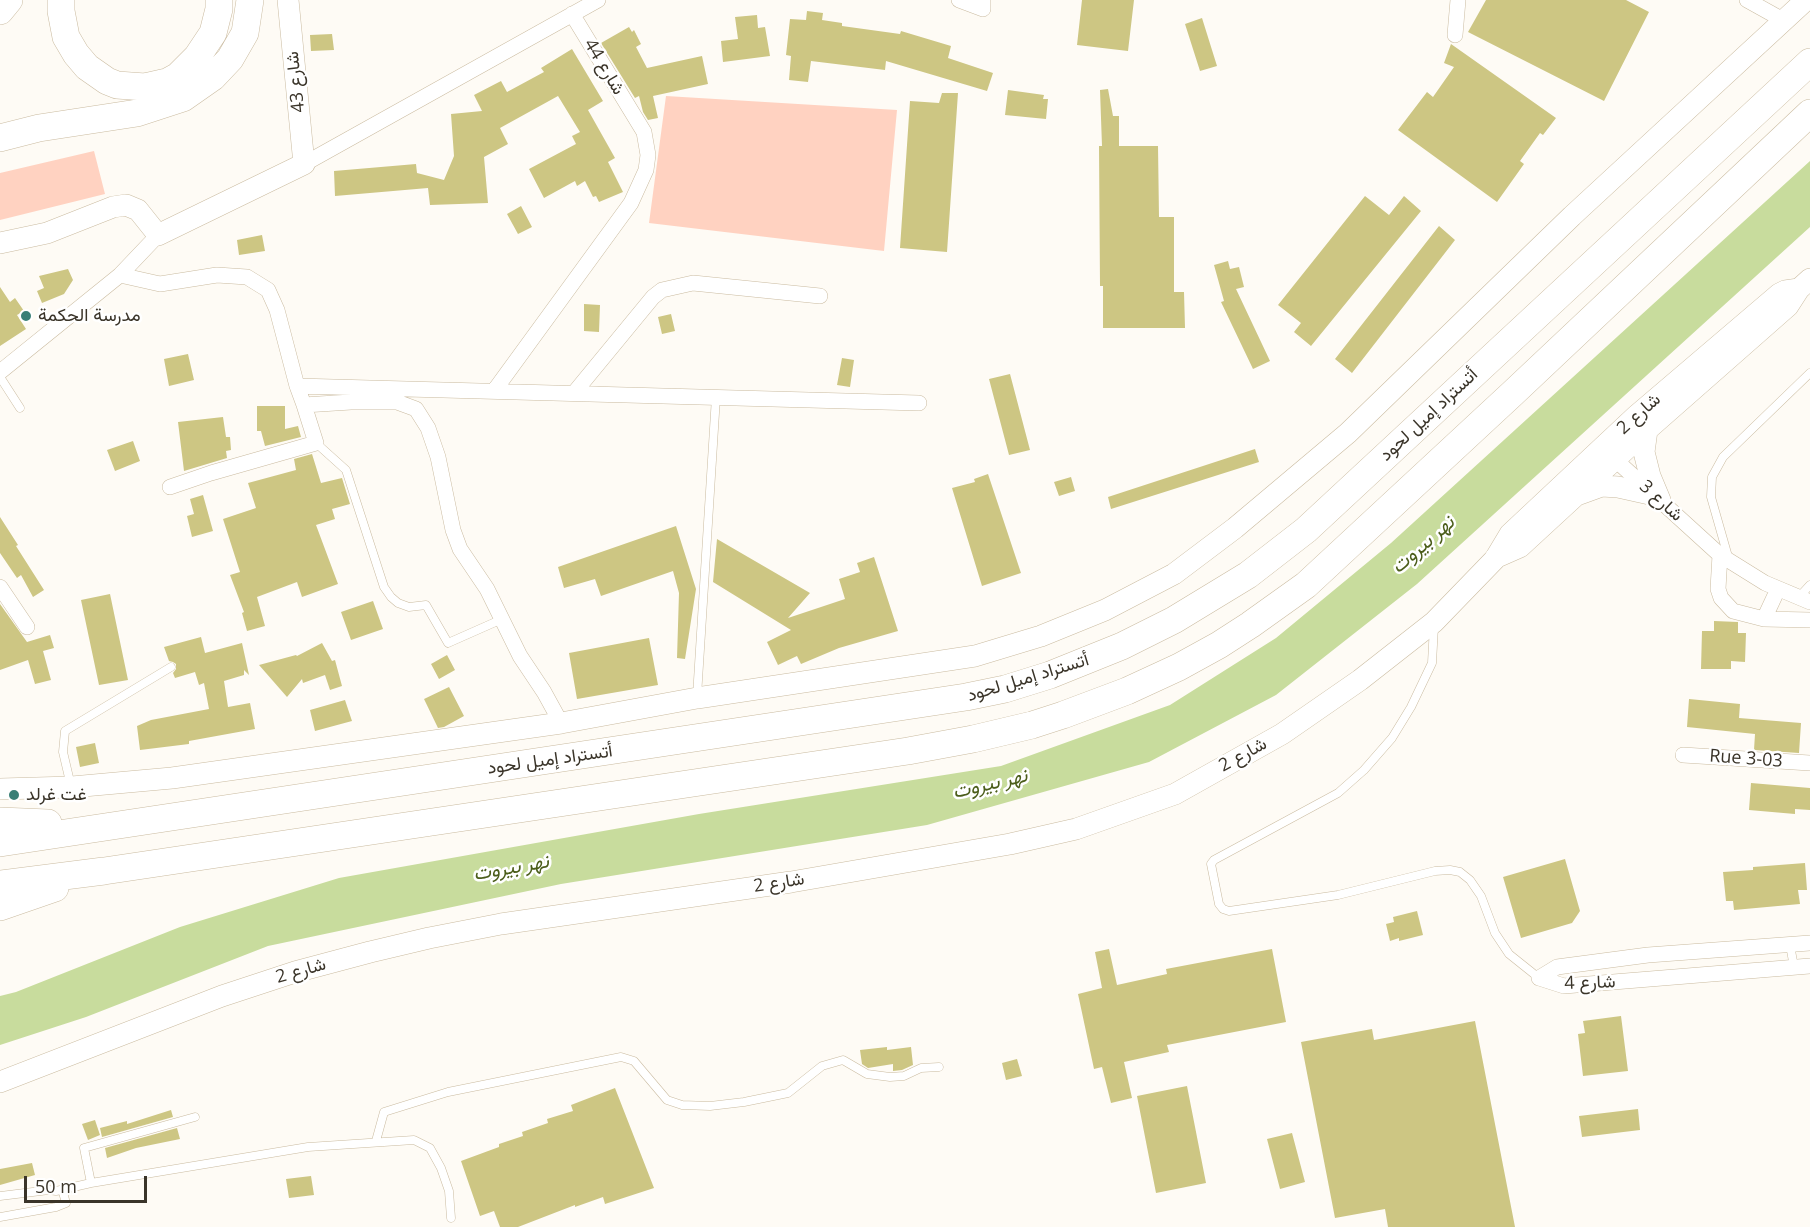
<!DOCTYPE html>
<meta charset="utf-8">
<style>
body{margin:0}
#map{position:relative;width:1810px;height:1227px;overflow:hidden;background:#fefbf5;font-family:"Open Sans",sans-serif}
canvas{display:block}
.scale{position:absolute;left:24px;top:1176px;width:123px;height:27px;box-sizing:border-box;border:3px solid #3a3429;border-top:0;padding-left:8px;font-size:18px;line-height:21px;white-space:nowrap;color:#3a3429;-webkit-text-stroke:4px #fff;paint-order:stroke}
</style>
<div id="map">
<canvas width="1810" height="1227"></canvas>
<div class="scale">50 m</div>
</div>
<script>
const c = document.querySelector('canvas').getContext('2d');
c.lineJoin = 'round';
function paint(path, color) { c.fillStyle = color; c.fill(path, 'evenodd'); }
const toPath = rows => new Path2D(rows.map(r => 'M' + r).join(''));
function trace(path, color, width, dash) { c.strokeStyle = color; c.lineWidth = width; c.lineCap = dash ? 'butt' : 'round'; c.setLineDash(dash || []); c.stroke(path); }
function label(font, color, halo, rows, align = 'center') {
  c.font = font + ' "Open Sans",Vazirmatn,sans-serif'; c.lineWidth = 5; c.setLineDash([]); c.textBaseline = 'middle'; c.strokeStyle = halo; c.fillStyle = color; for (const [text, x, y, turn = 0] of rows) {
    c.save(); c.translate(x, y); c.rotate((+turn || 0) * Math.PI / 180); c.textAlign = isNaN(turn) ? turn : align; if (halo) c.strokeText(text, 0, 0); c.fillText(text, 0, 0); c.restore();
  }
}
paint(toPath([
 [666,96,897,110,884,251,649,223],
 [94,151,105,194,0,220,0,173]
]), '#ffd2c1');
paint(toPath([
 [1810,161,1810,227,1417,584,1276,695,1149,762,927,825,561,884,268,946,86,1017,0,1045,0,996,16,992,180,927,339,878,699,814,1001,766,1170,705,1276,638,1391,543]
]), '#c8dc9d');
paint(toPath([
 [1082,0,1134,0,1128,51,1077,45],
 [1486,0,1626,0,1649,12,1604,101,1468,32],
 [807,11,823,13,822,20,842,23,842,26,900,34,901,31,951,46,948,58,993,73,987,91,886,61,885,70,811,61,808,82,789,80,791,56,786,55,790,19,806,20],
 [757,15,758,28,765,27,770,56,723,62,721,41,738,39,735,17],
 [1202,18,1217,66,1200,71,1185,24],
 [629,27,632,32,634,30,641,44,636,47,647,68,702,56,708,84,653,96,658,118,648,120,643,112,639,96,635,98,601,43],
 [332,34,334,50,311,51,310,35],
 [1451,44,1556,118,1543,135,1540,133,1520,161,1524,164,1497,202,1398,130,1427,92,1433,97,1454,67,1444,63],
 [572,49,603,101,588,110,615,158,608,162,623,192,599,202,596,196,593,197,585,181,577,186,575,181,544,198,529,169,576,144,572,136,580,132,558,96,500,128,508,144,484,157,488,203,430,205,428,188,335,196,334,171,416,164,417,173,444,180,454,156,451,114,482,111,474,95,501,81,507,92,544,72,541,68],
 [1108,89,1113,116,1119,116,1119,146,1158,146,1159,217,1174,217,1174,292,1184,292,1185,328,1103,328,1103,286,1100,286,1099,146,1102,146,1100,90],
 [1008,90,1044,95,1043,99,1048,99,1046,119,1005,115],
 [942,93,958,93,947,252,900,248,910,101,939,103],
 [1365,196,1389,215,1404,196,1421,211,1311,346,1294,332,1301,323,1278,305],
 [521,206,532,227,518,234,507,214],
 [1439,226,1455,240,1352,373,1335,359],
 [262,235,265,251,239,255,237,240],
 [1228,261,1230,269,1239,267,1244,287,1236,289,1270,361,1253,369,1221,302,1224,301,1214,265],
 [68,269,73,280,64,294,42,303,37,291,44,288,39,276],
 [0,287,10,302,15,298,24,311,17,315,26,329,0,346],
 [584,304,600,305,599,332,584,331],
 [671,314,675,331,662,334,658,317],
 [188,354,194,380,169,386,164,359],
 [842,358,854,360,850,387,837,385],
 [1010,374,1030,450,1009,455,989,379],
 [257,406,285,406,285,429,298,426,301,437,265,446,261,431,257,431],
 [223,417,226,437,230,437,231,450,226,451,227,458,184,471,178,422],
 [133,441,140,461,115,471,107,450],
 [1255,449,1259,462,1111,509,1108,497],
 [312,454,321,483,342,478,350,504,332,509,335,519,316,525,338,584,302,597,297,582,257,597,265,626,247,631,242,613,244,612,230,575,240,572,223,519,256,508,248,483,296,470,294,459],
 [988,474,1021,573,982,586,952,488,975,482,974,479],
 [1071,477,1075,491,1059,496,1054,482],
 [203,495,213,531,192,537,187,516,194,514,190,499],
 [0,517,18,545,16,546,44,590,33,597,21,575,17,578,0,553],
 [676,526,696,589,685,659,677,658,679,593,673,571,601,596,595,579,564,588,558,567],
 [717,539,810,593,788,618,845,599,839,579,860,572,857,563,874,557,898,631,839,648,801,664,797,656,778,665,767,642,791,630,713,582],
 [110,594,128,680,99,685,81,600],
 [373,601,383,629,351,640,341,612],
 [0,604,27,642,50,635,54,648,43,651,51,680,35,684,28,660,0,670],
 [1714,621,1738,622,1738,633,1746,633,1745,662,1731,661,1731,669,1701,669,1702,631,1714,631],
 [201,637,205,653,242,643,249,675,244,670,244,675,224,681,228,707,250,703,255,729,189,741,189,744,140,750,137,726,151,720,209,709,204,683,199,685,195,672,175,678,173,673,176,669,176,664,173,662,169,661,164,647],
 [649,638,658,685,577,699,569,653],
 [322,643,332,661,335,660,342,686,330,690,325,675,303,683,302,679,287,697,259,665,296,655,297,656],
 [447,655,455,670,439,679,431,664],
 [449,687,464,716,444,727,438,728,424,699],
 [1689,699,1740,704,1739,718,1801,723,1799,753,1754,750,1755,734,1687,727],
 [345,700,352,721,315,731,310,710],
 [95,743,99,763,80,767,76,747],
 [1751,783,1810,788,1810,810,1795,809,1795,814,1749,810],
 [1565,859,1580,911,1572,923,1521,938,1503,877],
 [1805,863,1807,890,1798,890,1800,904,1734,910,1733,901,1726,901,1723,872,1753,870,1753,867],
 [1417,911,1423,935,1399,941,1399,938,1390,941,1386,924,1394,922,1393,917],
 [1109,949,1117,985,1167,974,1166,969,1272,949,1286,1022,1167,1045,1169,1052,1124,1062,1132,1098,1111,1103,1102,1067,1094,1069,1078,994,1102,988,1095,952],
 [1621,1016,1628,1071,1583,1076,1578,1034,1585,1033,1583,1021],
 [1475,1021,1515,1227,1388,1227,1385,1209,1335,1218,1301,1042,1372,1029,1374,1040],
 [887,1047,887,1050,911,1047,913,1065,902,1070,893,1071,893,1064,868,1068,862,1064,860,1050],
 [1017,1059,1022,1076,1006,1080,1002,1063],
 [1187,1086,1206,1183,1156,1193,1137,1096],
 [615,1088,654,1188,605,1204,603,1197,575,1207,575,1205,518,1227,500,1227,494,1211,480,1216,461,1161,499,1147,499,1144,523,1136,522,1132,548,1123,547,1119,573,1111,571,1105],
 [1638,1109,1640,1130,1582,1137,1579,1116],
 [171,1110,173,1117,102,1137,100,1128,127,1121,127,1124],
 [95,1120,100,1135,88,1140,82,1124],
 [177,1128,180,1139,136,1148,107,1158,105,1148],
 [1292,1133,1305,1182,1280,1189,1267,1139],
 [32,1163,35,1175,0,1185,0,1169],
 [311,1176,314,1195,289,1198,286,1179]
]), '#cdc683');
const lane = toPath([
 [0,377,20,408],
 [316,443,346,470,384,587,391,597,398,603,409,607,426,605,448,643,500,620],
 [1729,560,1711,497,1712,477,1723,457,1810,373],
 [1799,597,1810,585],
 [1434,626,1432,663,1411,707,1392,738,1364,770,1338,793,1214,860,1211,864,1219,904,1223,909,1229,911,1338,895,1435,871,1450,870,1460,872,1470,880,1481,896,1495,933,1509,954,1539,978],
 [697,696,716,397],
 [71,786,63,752,65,731,171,667],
 [1790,945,1794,967],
 [376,1141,384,1112,448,1092,621,1057,634,1061,667,1100,682,1105,710,1106,744,1102,788,1093,822,1066,843,1060,867,1074,890,1077,904,1076,921,1068,939,1067],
 [91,1183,84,1148,195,1117],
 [0,1196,49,1190,56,1191,91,1183,308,1147,414,1140,430,1148,441,1168,449,1191,451,1218],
 [0,1217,56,1207,66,1203,62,1189]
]);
const street = toPath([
 [959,0,983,9,983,0],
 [1747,0,1783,20],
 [1455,35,1458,0],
 [304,164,598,0],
 [120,275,160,284,217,275,247,277,268,290,277,310,297,386,304,405,351,402,397,402,416,409,428,428,438,457,453,530,460,549,487,589,520,656,544,692,561,723],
 [0,372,120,275,158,235],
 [297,386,919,403],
 [494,391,631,203,646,170,648,155,644,132,572,14],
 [574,393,653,297,662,290,693,283,820,296],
 [1609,454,1720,555,1765,583,1810,602],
 [170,487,211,473,316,443,304,405],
 [1720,555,1718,589,1721,598,1733,611,1764,619,1810,620],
 [0,587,27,627],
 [1764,619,1778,589],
 [1683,755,1810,763],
 [1539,978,1557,967,1648,955,1810,943],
 [1539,978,1564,986,1810,966]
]);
const secondary = toPath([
 [0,243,47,233,113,207,126,205,138,210,158,235,304,164,288,0],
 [1647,430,1644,452,1650,476,1660,500],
 [1580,494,1602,486,1618,487,1654,495],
 [1495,558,1520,547,1647,430,1788,306,1799,289,1810,279],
 [0,789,72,787,172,778,561,723,697,698,975,656,1041,636,1105,610,1174,574,1235,528,1348,433,1572,216,1806,0],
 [0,1082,222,996,295,972,370,952,429,938,501,924,791,882,1010,844,1076,829,1175,794,1282,734,1360,680,1434,622,1495,559,1510,534,1637,415,1779,294,1785,291,1799,289]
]);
const highway = toPath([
 [61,0,61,11,66,37,76,54,87,67,107,81,117,85,145,87,167,82,178,76,197,57,213,33,219,9,219,0],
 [0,11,9,0],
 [0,138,39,128,137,113,183,98,213,77,230,59,245,33,250,0],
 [0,821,48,823],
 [0,843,966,697,1005,689,1050,675,1122,646,1174,620,1248,575,1306,530,1810,62],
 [0,884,104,871,908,751,973,739,1032,725,1063,715,1127,691,1179,667,1219,645,1250,625,1306,585,1513,393,1810,113],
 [0,907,55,888]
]);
trace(lane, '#cabba0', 9);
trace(street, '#cabba0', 16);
trace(secondary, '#cabba0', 22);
trace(highway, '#cabba0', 28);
trace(lane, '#fff', 8);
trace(street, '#fff', 15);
trace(secondary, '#fff', 21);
trace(highway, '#fff', 27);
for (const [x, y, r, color] of [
 [26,316,6,"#397f76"],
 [14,795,6,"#397f76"]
]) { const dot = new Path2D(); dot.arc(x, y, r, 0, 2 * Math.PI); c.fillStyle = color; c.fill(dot); trace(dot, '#fff', 2); }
label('18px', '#3a3429', '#fff', [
 ["شارع 44",604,67,59],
 ["شارع 43",296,82,-96],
 ["شارع 2",1639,414,-42],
 ["أتستراد إميل لحود",1429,415,-43],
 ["شارع 3",1661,501,42],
 ["أتستراد إميل لحود",1028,678,-17],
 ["شارع 2",1243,755,-29],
 ["Rue 3-03",1746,759,4],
 ["أتستراد إميل لحود",550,760,-8],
 ["شارع 2",779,883,-9],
 ["شارع 2",301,971,-16],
 ["شارع 4",1590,983,-2]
]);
label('18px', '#3a3429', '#fff', [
 ["مدرسة الحكمة",38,316],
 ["غت غرلد",26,795]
], 'left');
label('italic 20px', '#4b5d1a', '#fff', [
 ["نهر بيروت",1423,545,-41],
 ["نهر بيروت",990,784,-13],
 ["نهر بيروت",511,868,-10]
]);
</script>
